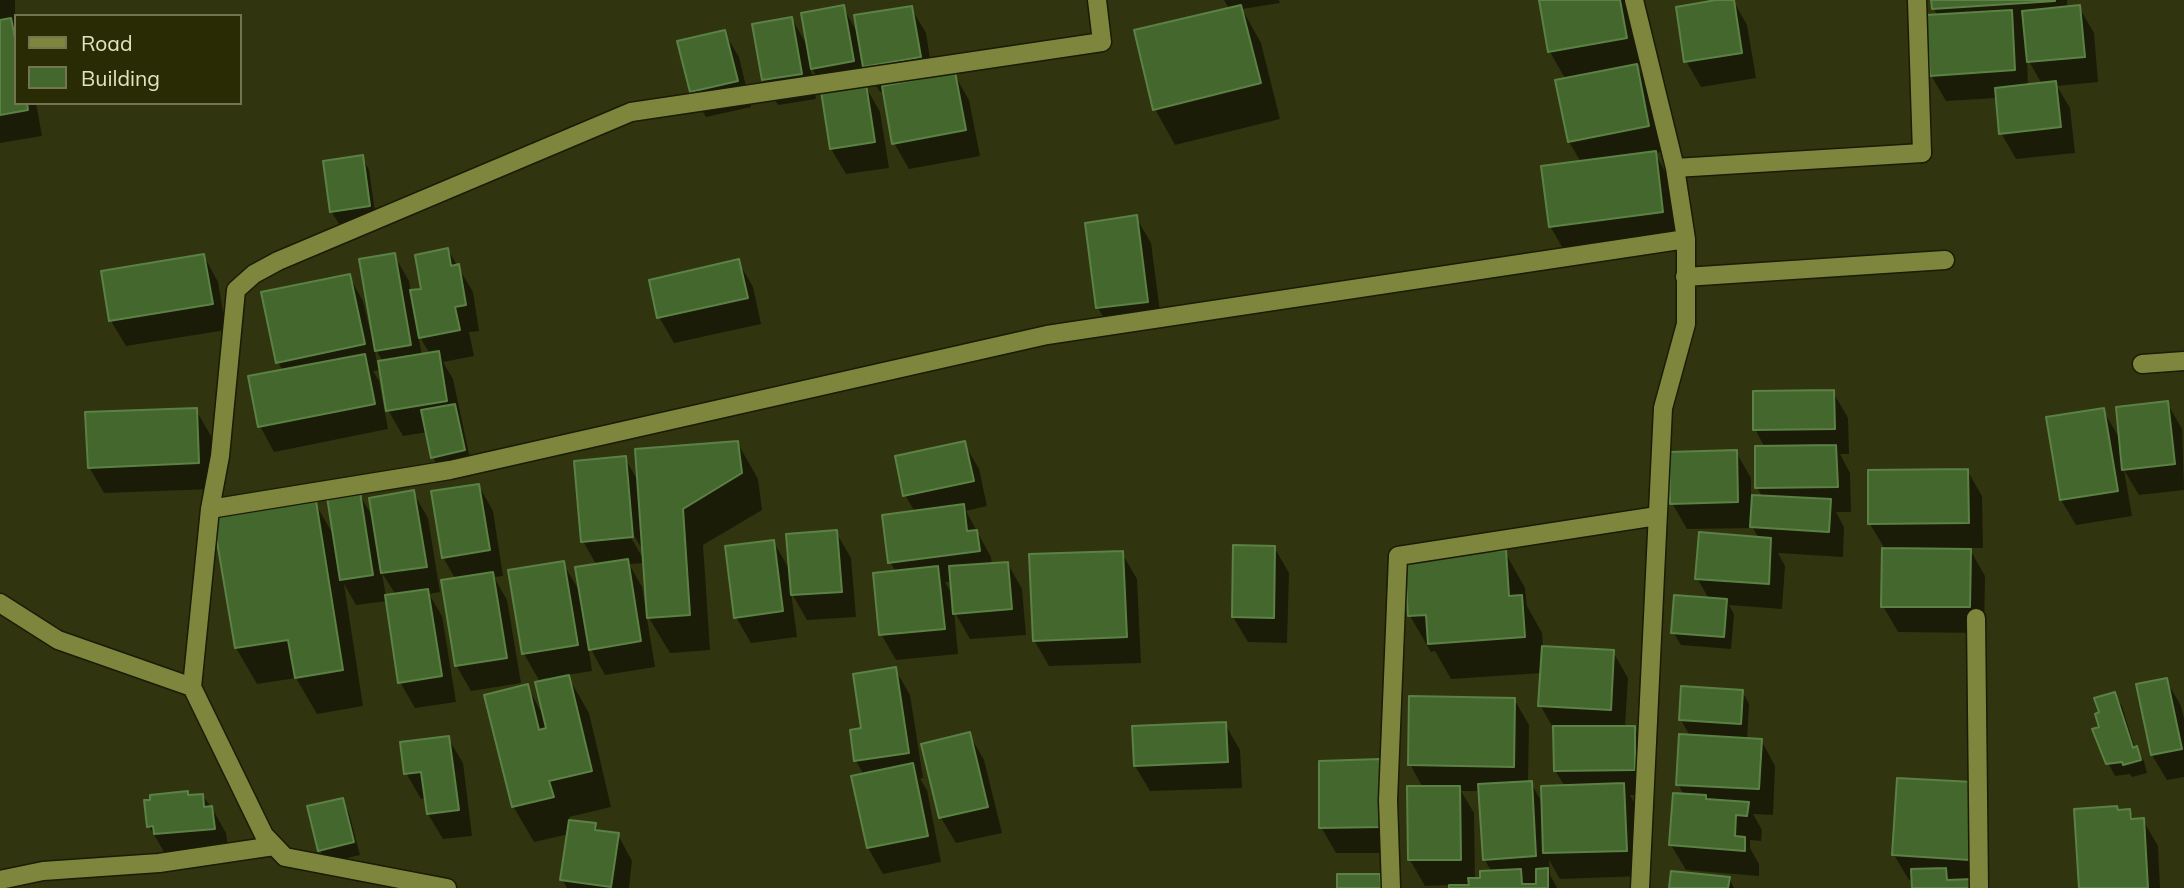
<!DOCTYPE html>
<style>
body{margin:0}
#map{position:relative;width:2184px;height:888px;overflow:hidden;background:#31350f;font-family:Mulish,sans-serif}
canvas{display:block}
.legend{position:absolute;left:14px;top:14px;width:228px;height:91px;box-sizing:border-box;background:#282b04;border:2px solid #717550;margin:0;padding:9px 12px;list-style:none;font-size:21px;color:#dfe5c1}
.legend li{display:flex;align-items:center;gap:14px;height:35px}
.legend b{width:35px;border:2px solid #717550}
</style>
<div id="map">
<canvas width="2184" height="888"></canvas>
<ul class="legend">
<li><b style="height:9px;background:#7e863e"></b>Road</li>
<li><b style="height:19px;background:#43672c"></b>Building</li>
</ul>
</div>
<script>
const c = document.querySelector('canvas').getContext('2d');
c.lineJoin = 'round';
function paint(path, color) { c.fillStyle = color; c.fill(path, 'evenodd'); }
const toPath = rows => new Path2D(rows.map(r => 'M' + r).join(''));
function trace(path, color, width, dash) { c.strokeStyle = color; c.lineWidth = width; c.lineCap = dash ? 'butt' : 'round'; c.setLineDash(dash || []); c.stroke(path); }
paint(toPath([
 [0,0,15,0,16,103,36,103,42,136,0,143],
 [1224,0,1279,0,1280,3,1242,9,1261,43,1280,119,1175,145,1155,109,1229,9],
 [1541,0,1630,0,1641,64,1636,65,1651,91,1663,152,1655,153,1669,179,1677,238,1565,252,1550,226,1581,162,1569,142,1557,82,1566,80,1550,52],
 [1726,0,1733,0,1747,25,1756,78,1701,87,1686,61],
 [1933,0,2067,0,2067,8,2079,7,2094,33,2098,82,2057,86,2070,108,2075,153,2016,159,2001,133,1997,98,1946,101,1931,75,1938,16,1933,8],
 [2027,58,2042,84,2028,86],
 [843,7,859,36,911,8,926,33,933,78,954,74,969,100,980,156,909,169,894,143,885,91,880,92,864,64,866,87,880,112,889,168,846,174,831,149,826,92,810,65,816,99,778,105,763,80,792,19,808,47],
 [724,32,739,57,751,107,706,117,691,92],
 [362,157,369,170,376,219,339,224,331,211],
 [1136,217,1151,243,1162,327,1113,333,1098,308],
 [448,250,473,292,479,331,469,332,474,356,443,362,453,379,471,463,440,470,433,457,428,432,403,436,388,410,381,370,373,371,379,381,388,429,274,452,260,426,283,371,278,362,349,276,363,301,370,330,373,329,394,255,409,281,411,292,423,290],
 [418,334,430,354,422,356],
 [374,346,383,362,377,363],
 [204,256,218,282,226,330,126,346,111,321,103,272],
 [738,261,753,287,761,324,674,343,659,317],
 [1833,392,1848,418,1849,454,1840,454,1850,473,1851,512,1836,512,1844,527,1843,557,1778,553,1785,566,1782,609,1729,605,1734,614,1731,649,1681,645,1673,632,1709,599,1697,578,1759,539,1753,528,1687,529,1672,503,1736,452,1751,478,1751,497,1763,498,1757,487,1765,448,1755,429],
 [2167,403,2182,429,2184,490,2139,495,2124,470,2132,516,2076,525,2061,500,2103,410,2121,441],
 [196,410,211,436,213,489,104,493,89,467],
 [737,442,758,479,762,510,703,545,710,650,670,653,646,613,655,667,605,675,588,644,592,671,567,675,589,713,611,807,569,817,570,822,595,825,600,833,618,835,632,861,629,888,567,888,562,879,569,834,534,842,513,806,527,686,543,715,548,681,547,678,539,680,524,654,510,571,563,563,581,594,597,566,583,541,625,458,639,483],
 [630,529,644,552,644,560,627,531],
 [645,563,648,612,646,612,642,587,629,564],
 [964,443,979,469,987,506,966,511,991,557,992,565,1008,564,1022,589,1026,635,970,639,954,611,958,654,896,660,881,634,896,572,890,562,915,512,905,495],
 [945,582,952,582,953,596],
 [1967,470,1982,496,1983,548,1969,548,1985,576,1984,633,1898,632,1883,606,1885,549,1870,524],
 [479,486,493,511,503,576,494,577,507,600,521,683,471,691,456,665,456,580,443,557],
 [413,492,428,518,440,592,429,594,442,616,456,702,415,708,400,682,387,601,356,605,344,584,363,706,317,714,296,678,257,684,236,648,315,503,334,536,359,494,374,519],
 [382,573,396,595,386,597],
 [836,532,851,558,856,617,807,620,791,592,797,637,751,643,736,617,773,541,791,572],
 [1274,547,1289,573,1287,643,1248,642,1233,617],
 [1505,552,1525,588,1527,606,1542,633,1543,648,1613,652,1628,678,1625,727,1634,727,1649,753,1649,795,1630,795,1638,810,1641,876,1560,879,1549,860,1550,875,1557,888,1451,888,1451,885,1425,886,1410,860,1423,788,1410,764,1514,699,1529,725,1528,783,1531,783,1543,804,1565,787,1555,770,1555,731,1540,705,1542,673,1451,679,1435,651,1431,652,1410,616],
 [1461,791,1480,791,1484,859,1492,872,1482,879,1475,880,1474,813],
 [1122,553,1137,579,1141,663,1049,666,1034,640],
 [895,669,910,695,923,778,920,779,927,790,941,862,883,874,868,848,853,777,864,775,856,761,863,730],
 [2166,680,2181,706,2184,719,2184,777,2167,780,2152,755],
 [1742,691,1749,704,1747,739,1761,740,1775,766,1773,815,1753,814,1762,830,1761,841,1750,840,1750,848,1759,864,1759,876,1686,870,1671,845,1684,795,1678,784,1690,736,1681,720],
 [2114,694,2122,706,2135,749,2144,761,2147,773,2132,777,2130,774,2115,776,2108,763,2101,728],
 [1225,724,1240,750,1242,788,1150,791,1135,766],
 [969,734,984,760,1002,833,956,843,941,818,923,745],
 [448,738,463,763,472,836,443,839,428,814,426,798,421,799,406,773],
 [1380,761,1396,853,1336,853,1321,827],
 [1972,784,1987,810,1983,885,1913,888,1913,881,1909,880,1894,855],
 [187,793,189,797,202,795,212,808,226,833,229,854,171,860,166,852,164,852,149,826],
 [342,800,349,813,360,855,327,863,320,850],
 [2119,811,2129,811,2135,821,2143,820,2158,846,2160,888,2081,888],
 [1729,878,1734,888,1671,888]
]), '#0007');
const building = toPath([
 [1539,0,1620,0,1627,38,1548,52,1539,0],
 [1716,0,1734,0,1742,53,1684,62,1676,7,1716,0],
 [1931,0,2055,0,2055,1,1932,9,1931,0],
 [844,5,854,61,811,69,801,13,844,5],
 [1241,5,1261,83,1153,110,1134,30,1241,5],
 [2080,5,2085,57,2027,62,2022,11,2080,5],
 [912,6,921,57,863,67,854,15,912,6],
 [2012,10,2015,70,1930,76,1926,15,2012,10],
 [792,17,802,74,762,80,752,24,792,17],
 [11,18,16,43,16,103,27,103,28,110,0,115,0,20,11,18],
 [725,30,738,81,690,92,677,41,725,30],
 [1637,64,1649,126,1568,142,1555,80,1637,64],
 [955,72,966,130,892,144,882,86,955,72],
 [2056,81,2061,127,1999,134,1995,88,2056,81],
 [866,84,875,142,830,149,821,91,866,84],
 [1656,151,1663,212,1549,227,1541,166,1656,151],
 [363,155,370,206,330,212,323,161,363,155],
 [1137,215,1148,302,1096,308,1085,223,1137,215],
 [448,248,451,266,459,264,466,305,455,307,460,330,419,338,410,290,421,289,415,255,448,248],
 [395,253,411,345,375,351,359,259,395,253],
 [204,254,213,304,109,321,101,271,204,254],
 [739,259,748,298,657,318,649,280,739,259],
 [350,274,365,344,276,363,261,292,350,274],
 [439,351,447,401,386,411,378,361,439,351],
 [365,354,375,404,258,427,248,376,365,354],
 [1834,390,1835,429,1753,430,1753,391,1834,390],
 [2168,401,2175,464,2122,470,2116,407,2168,401],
 [455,404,465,450,431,458,421,410,455,404],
 [197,408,199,463,88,468,85,412,197,408],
 [2104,408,2118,491,2060,500,2046,417,2104,408],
 [738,441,742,473,683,509,690,615,647,618,635,449,738,441],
 [965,441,974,481,903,496,895,456,965,441],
 [1836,445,1838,487,1755,488,1755,446,1836,445],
 [1737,450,1738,502,1670,504,1669,452,1737,450],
 [626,456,633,537,581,542,574,461,626,456],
 [1968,469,1969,523,1868,524,1868,470,1968,469],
 [479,484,490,550,442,558,431,491,479,484],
 [414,490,427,567,381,573,369,498,414,490],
 [360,492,373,575,340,580,327,497,360,492],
 [1752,495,1831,499,1829,532,1750,527,1752,495],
 [316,501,343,670,295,678,288,640,235,648,213,518,316,501],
 [964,504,967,531,977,530,980,551,888,563,882,515,964,504],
 [837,530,842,592,791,595,786,534,837,530],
 [1699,532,1771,538,1769,584,1695,579,1699,532],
 [774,540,783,611,734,618,725,546,774,540],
 [1233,545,1275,546,1274,618,1232,617,1233,545],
 [1882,548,1971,549,1970,607,1881,607,1882,548],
 [1506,550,1509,596,1522,595,1525,637,1428,644,1426,615,1408,616,1404,557,1506,550],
 [1123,551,1127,637,1033,641,1029,554,1123,551],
 [628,559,641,641,589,650,575,567,628,559],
 [564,561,578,645,522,654,508,570,564,561],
 [1008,562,1012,609,953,614,949,566,1008,562],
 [938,566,945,629,879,635,873,573,938,566],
 [493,572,507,658,455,666,441,580,493,572],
 [428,589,442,676,398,683,385,595,428,589],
 [1674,595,1727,599,1724,637,1671,633,1674,595],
 [1542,646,1614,650,1611,710,1538,706,1542,646],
 [896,667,909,753,854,761,850,730,861,728,853,674,896,667],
 [569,675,592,771,549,781,554,797,512,807,484,695,528,684,539,730,546,728,535,682,569,675],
 [2167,678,2182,749,2151,755,2136,684,2167,678],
 [1681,686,1743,690,1741,724,1679,720,1681,686],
 [2115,692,2133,748,2137,746,2141,760,2123,765,2122,762,2106,764,2092,729,2099,727,2095,714,2099,712,2094,698,2115,692],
 [1409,696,1515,698,1514,767,1408,765,1409,696],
 [1226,722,1228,762,1134,766,1132,726,1226,722],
 [1553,726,1635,726,1635,770,1554,771,1553,726],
 [970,732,988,807,939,818,921,744,970,732],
 [1679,734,1762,739,1759,789,1676,785,1679,734],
 [449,736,459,810,427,814,421,772,404,774,400,742,449,736],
 [1381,759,1382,827,1319,828,1319,761,1381,759],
 [913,763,928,836,867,848,851,776,913,763],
 [1897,778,1973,782,1970,860,1892,855,1897,778],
 [1532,781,1536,856,1483,860,1478,784,1532,781],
 [1624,783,1627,851,1543,853,1541,786,1624,783],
 [1407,786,1460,786,1461,860,1408,860,1407,786],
 [188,791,188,795,203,794,204,807,212,806,215,829,154,834,153,826,147,827,144,800,150,800,150,795,188,791],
 [1673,793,1706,795,1706,799,1749,802,1747,816,1736,815,1735,836,1745,837,1745,851,1669,845,1673,793],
 [343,798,354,842,318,851,307,806,343,798],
 [2117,806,2118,810,2130,809,2131,819,2144,818,2148,888,2079,888,2074,809,2117,806],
 [569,820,596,823,595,830,619,833,611,887,560,880,569,820],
 [1548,868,1548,888,1449,888,1449,885,1469,885,1468,878,1480,878,1480,871,1521,869,1522,884,1536,884,1536,869,1548,868],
 [1946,868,1947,880,1974,879,1974,888,1912,888,1911,869,1946,868],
 [1671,871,1730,877,1728,888,1669,888,1671,871],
 [1337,874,1380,874,1381,888,1337,888,1337,874]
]);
paint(building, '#43672c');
trace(building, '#5c8145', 2);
const service = toPath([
 [1917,0,1922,153]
]);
const minor = toPath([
 [1634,0,1675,168,1686,239,1686,324,1663,408,1640,888],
 [1675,168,1922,153],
 [1685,277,1945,260],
 [2142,364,2184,361],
 [210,509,450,470,1047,335,1686,239],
 [0,603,58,640,192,687],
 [1976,618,1979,888],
 [0,880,43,871,159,863,274,846],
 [447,888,285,857,264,835,192,687,210,509,220,456,236,290,254,274,278,261,631,112,1102,42,1097,0],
 [1391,888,1388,800,1398,556,1657,516]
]);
trace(service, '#1a1c06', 21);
trace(minor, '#1a1c06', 21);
trace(service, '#7e863e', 18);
trace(minor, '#7e863e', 18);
</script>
